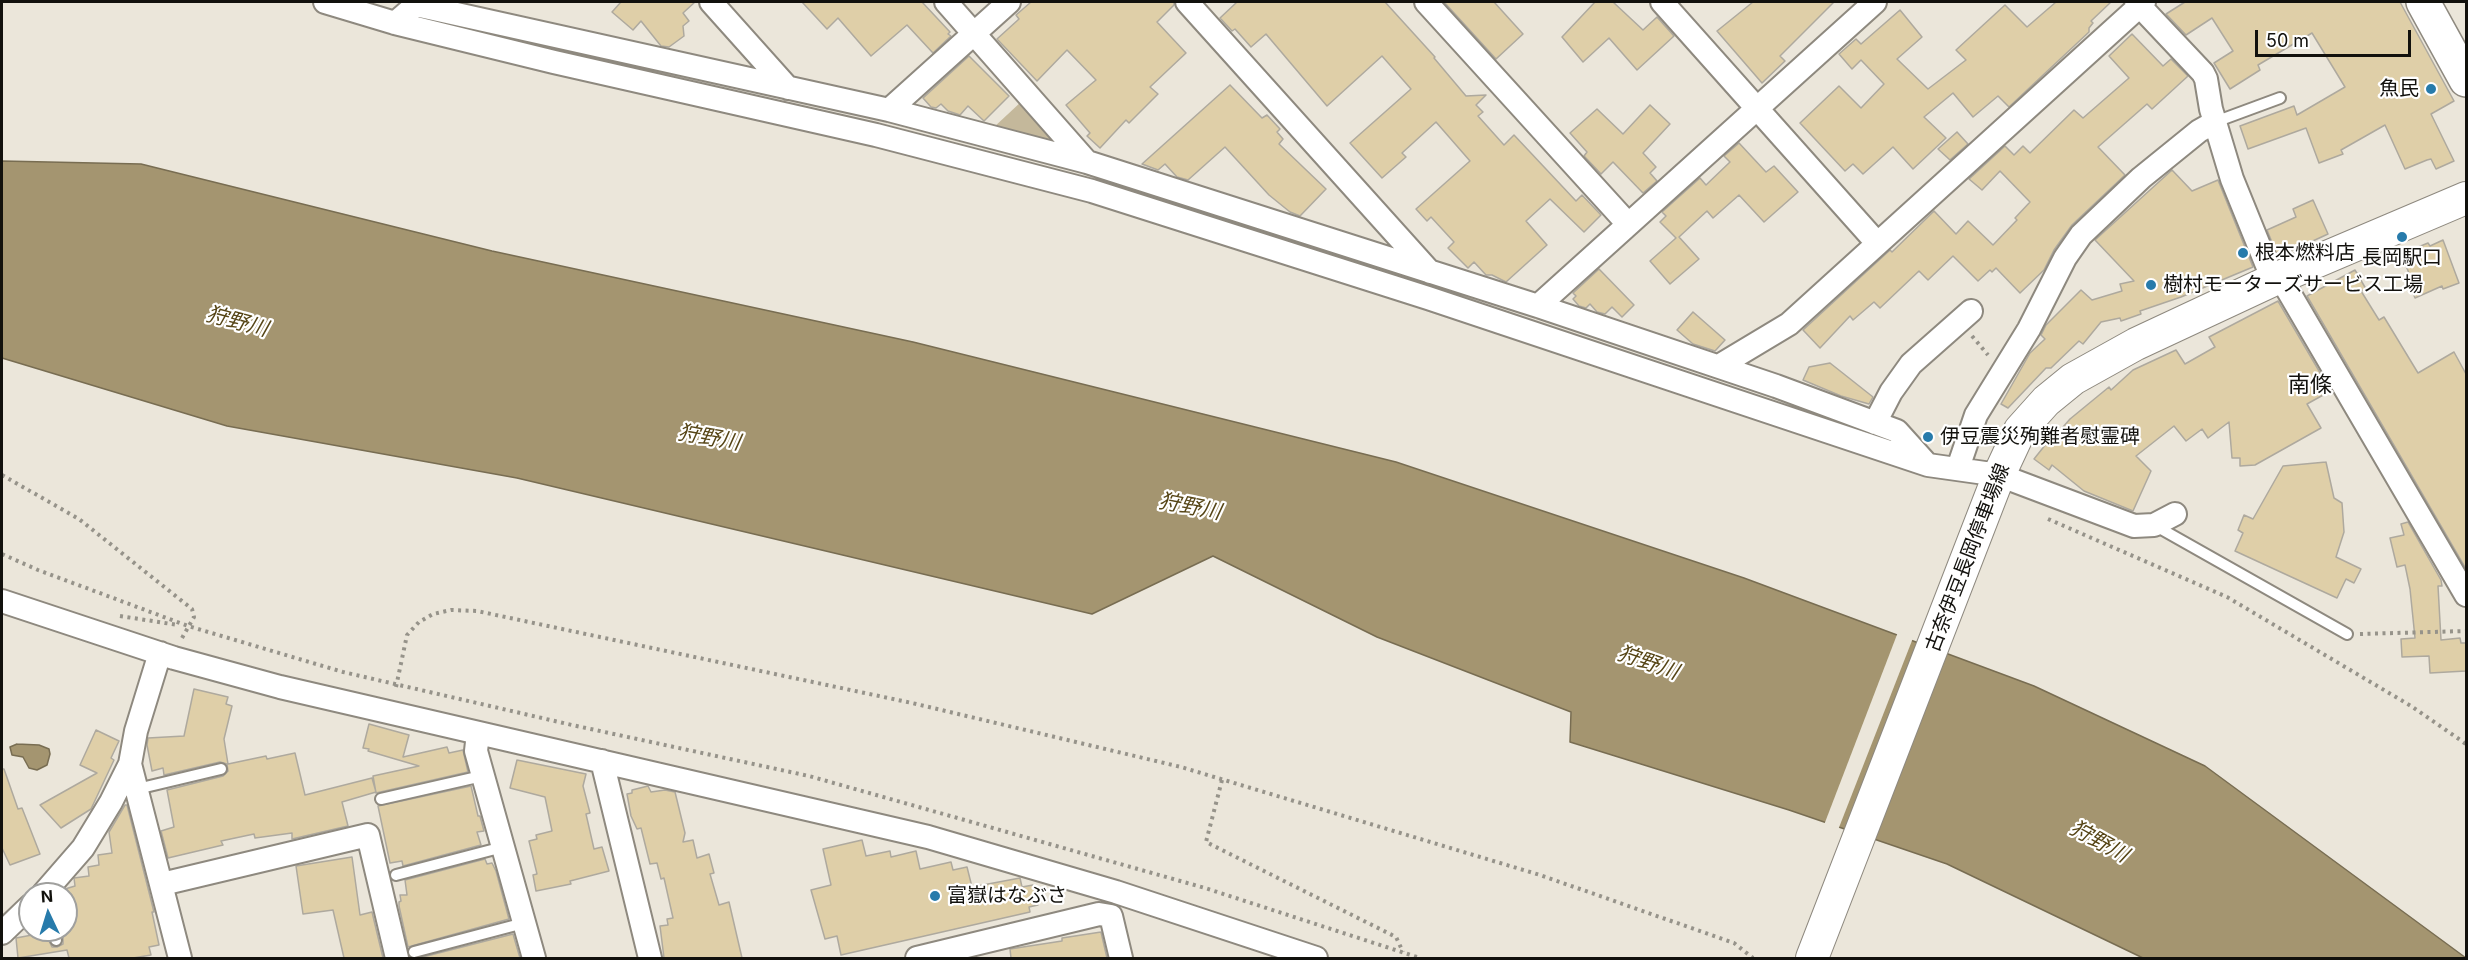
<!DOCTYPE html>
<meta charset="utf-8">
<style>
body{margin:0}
#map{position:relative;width:2468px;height:960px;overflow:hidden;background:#ebe6da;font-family:Inter,sans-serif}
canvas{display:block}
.frame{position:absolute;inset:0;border:3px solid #12110d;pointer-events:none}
.north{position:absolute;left:18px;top:882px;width:60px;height:60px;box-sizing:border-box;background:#fff;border:2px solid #a0a09e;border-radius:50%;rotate:356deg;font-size:16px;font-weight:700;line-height:24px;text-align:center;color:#12110d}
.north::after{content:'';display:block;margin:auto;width:21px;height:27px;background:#277bab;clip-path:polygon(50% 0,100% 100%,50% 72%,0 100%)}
.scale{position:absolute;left:2255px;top:30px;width:156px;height:27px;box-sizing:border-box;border:3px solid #12110d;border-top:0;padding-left:8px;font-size:18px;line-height:21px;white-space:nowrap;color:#12110d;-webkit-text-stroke:4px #fff;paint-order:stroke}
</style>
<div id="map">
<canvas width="2468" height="960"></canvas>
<div class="frame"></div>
<div class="north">N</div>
<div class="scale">50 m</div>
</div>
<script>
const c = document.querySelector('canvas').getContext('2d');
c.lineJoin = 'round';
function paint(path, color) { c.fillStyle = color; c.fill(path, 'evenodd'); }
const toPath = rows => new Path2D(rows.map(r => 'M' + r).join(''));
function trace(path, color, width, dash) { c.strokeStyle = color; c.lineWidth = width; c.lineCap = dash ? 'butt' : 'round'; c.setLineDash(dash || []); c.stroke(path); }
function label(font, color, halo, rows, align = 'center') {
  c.font = font + ' Inter,"Noto Sans JP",sans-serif'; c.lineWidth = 4.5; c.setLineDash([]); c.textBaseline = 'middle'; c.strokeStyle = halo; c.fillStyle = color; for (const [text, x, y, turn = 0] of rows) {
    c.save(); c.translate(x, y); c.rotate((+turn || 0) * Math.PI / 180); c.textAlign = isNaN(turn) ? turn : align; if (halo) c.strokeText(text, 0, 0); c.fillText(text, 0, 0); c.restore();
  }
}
paint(toPath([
 [1022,101,1064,144,1060,150,993,128]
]), '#c4b89b');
const water = toPath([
 [2,161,141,164,492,251,913,342,1396,462,1744,578,2034,686,2205,766,2466,958,2143,958,1947,864,1789,810,1570,742,1571,712,1377,637,1213,556,1092,614,517,478,227,426,2,358,2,161],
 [17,744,39,745,49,749,50,754,47,765,37,770,29,768,23,757,12,755,10,747,17,744]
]);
paint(water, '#a49570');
trace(water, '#786d52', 1.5);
paint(toPath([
 [1898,632,1913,638,1838,830,1824,825]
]), '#ebe6da');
const building = toPath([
 [621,2,695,2,683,13,689,21,683,26,684,36,669,47,661,46,641,21,633,30,612,12,621,2],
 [802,2,922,2,950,32,948,34,951,36,933,53,907,25,871,56,838,18,827,29,802,2],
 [1031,2,1174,2,1174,5,1157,22,1186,53,1150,87,1158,94,1129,123,1126,120,1100,148,1087,136,1090,133,1066,105,1096,80,1067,50,1037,81,997,39,1019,19,1016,15,1031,2],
 [1237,2,1385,2,1435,57,1434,58,1466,96,1486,95,1476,105,1483,112,1478,116,1504,145,1514,135,1576,201,1582,195,1601,215,1584,232,1550,199,1526,221,1547,245,1506,282,1492,275,1486,275,1474,262,1468,268,1448,248,1454,242,1431,217,1427,221,1416,209,1470,161,1436,122,1402,153,1406,157,1382,178,1350,143,1411,89,1382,56,1327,106,1266,34,1251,47,1235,29,1232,31,1220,18,1237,2],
 [1444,2,1494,2,1523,34,1496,59,1444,2],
 [1595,2,1613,2,1643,30,1657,17,1674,36,1637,70,1609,38,1583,62,1562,37,1595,2],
 [1753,2,1834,2,1780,56,1785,61,1762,83,1717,31,1753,2],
 [2056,2,2111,2,2091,21,2093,23,2089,28,2089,32,2009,107,1998,96,1973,117,1953,93,1924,117,1946,138,1913,169,1893,147,1863,174,1853,164,1845,171,1800,123,1839,86,1861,108,1884,84,1861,60,1852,69,1839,54,1856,39,1861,44,1900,10,1922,37,1897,59,1928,89,1966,60,1956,50,2005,5,2027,27,2056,2],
 [2185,2,2400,2,2454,101,2431,114,2454,161,2436,169,2431,159,2427,160,2405,169,2385,125,2341,150,2343,154,2319,163,2306,128,2248,149,2240,126,2294,106,2297,115,2345,87,2312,33,2258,65,2260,70,2230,89,2214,63,2233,51,2212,18,2186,35,2166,14,2185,2],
 [2132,34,2163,66,2171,59,2188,76,2152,109,2147,104,2098,147,2125,175,2072,225,2054,250,2044,270,2020,293,1996,268,1992,272,1990,270,1978,281,1953,256,1928,280,1919,271,1880,308,1874,302,1853,320,1850,316,1820,348,1803,330,1890,250,1892,252,1934,211,1956,234,1968,221,1993,245,2017,220,2015,218,2030,202,2000,171,1982,190,1969,179,2005,146,2014,155,2023,146,2030,153,2074,110,2083,118,2129,78,2109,56,2132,34],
 [969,56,1009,96,984,121,968,106,960,115,948,111,941,104,936,108,931,107,923,98,969,56],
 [1230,85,1262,118,1267,115,1280,129,1277,132,1283,139,1279,144,1326,189,1300,216,1290,212,1269,195,1225,147,1188,180,1177,177,1165,164,1158,170,1142,164,1230,85],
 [1650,105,1670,124,1643,153,1656,167,1650,173,1657,181,1643,193,1613,162,1601,174,1584,156,1587,152,1570,133,1597,109,1623,134,1650,105],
 [1957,132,1968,144,1950,160,1938,149,1957,132],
 [1739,143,1766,172,1774,166,1798,192,1764,222,1739,195,1713,218,1707,211,1679,237,1699,259,1670,284,1650,261,1676,238,1660,222,1666,216,1662,212,1700,178,1706,185,1730,162,1724,156,1739,143],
 [2172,170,2192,191,2218,180,2253,267,2181,297,2140,311,2141,314,2121,321,2120,318,2101,322,2083,344,2079,341,2051,368,2046,368,2008,408,2001,404,2030,353,2045,339,2041,335,2046,325,2081,290,2092,300,2122,291,2120,284,2134,281,2095,240,2172,170],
 [2313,200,2328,234,2278,257,2267,230,2296,217,2293,209,2313,200],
 [2443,240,2459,283,2443,289,2442,286,2415,298,2406,275,2409,273,2401,254,2428,243,2430,246,2443,240],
 [1599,269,1634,305,1622,317,1612,307,1605,314,1597,312,1590,304,1586,308,1579,306,1573,299,1576,296,1573,293,1599,269],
 [2355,270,2366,289,2361,291,2379,320,2384,317,2418,373,2454,352,2466,374,2466,569,2307,296,2355,270],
 [2278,301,2322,376,2316,379,2325,394,2307,404,2321,428,2255,465,2240,466,2240,458,2232,458,2229,422,2208,438,2202,429,2186,441,2174,426,2136,456,2151,471,2133,511,2084,491,2052,465,2049,470,2034,459,2054,434,2056,435,2070,419,2109,387,2111,390,2133,370,2176,350,2185,364,2215,347,2209,337,2278,301],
 [1693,312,1725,340,1715,351,1693,344,1677,330,1693,312],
 [1830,363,1873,397,1869,404,1841,396,1803,380,1809,367,1830,363],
 [2326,462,2334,498,2342,503,2344,532,2336,557,2361,569,2354,583,2346,579,2337,598,2235,551,2243,533,2238,530,2244,515,2253,519,2283,466,2326,462],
 [2408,522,2441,580,2442,586,2438,586,2441,640,2460,638,2461,643,2466,643,2466,671,2430,673,2429,656,2402,657,2401,639,2415,638,2410,589,2405,565,2397,567,2390,538,2404,535,2401,524,2408,522],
 [194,689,228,697,226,704,232,706,224,739,228,764,266,756,267,759,295,753,305,795,372,778,376,792,342,802,348,826,292,839,292,833,255,838,254,834,221,841,223,845,168,858,161,831,174,827,167,790,223,776,228,771,227,764,220,762,164,775,163,768,152,771,147,745,148,738,184,736,194,689],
 [369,724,409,735,403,757,447,747,449,753,463,750,468,772,376,793,373,776,419,766,368,751,369,749,363,748,369,724],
 [96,730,119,741,111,758,114,760,91,809,61,828,40,805,97,773,80,765,96,730],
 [517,760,586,774,583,786,590,813,586,814,594,849,602,847,609,871,570,881,571,884,536,891,533,875,537,874,529,841,537,839,536,835,552,831,545,797,510,788,517,760],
 [2,769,4,769,18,809,22,808,40,854,10,865,2,848,2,769],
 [471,786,478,816,480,816,484,831,477,832,481,845,403,866,402,861,390,863,378,806,471,786],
 [648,786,651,792,665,790,675,792,685,833,683,842,693,840,697,858,709,854,714,873,710,874,719,905,729,902,742,958,664,958,660,926,668,925,667,919,673,918,664,878,661,879,657,863,650,864,641,828,637,829,631,816,627,794,632,793,632,790,648,786],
 [125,805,127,805,154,912,152,912,159,945,149,947,151,955,133,958,69,958,67,950,18,958,16,938,48,932,49,941,52,947,57,947,63,944,63,930,72,927,65,889,75,886,74,878,89,876,88,867,99,865,98,855,112,853,109,832,125,805],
 [862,840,866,856,890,851,891,857,916,851,920,869,951,862,953,870,967,867,972,887,1020,878,1022,887,1033,885,1038,905,1029,907,1030,912,841,955,837,936,825,939,811,890,831,885,823,849,862,840],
 [352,857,360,915,372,912,383,958,344,958,333,910,303,914,296,866,352,857],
 [485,859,487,864,492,863,496,871,509,919,408,947,399,906,399,902,401,901,400,895,407,895,405,880,485,859],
 [1101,932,1107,958,1011,958,1010,949,1062,941,1062,938,1101,932],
 [513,934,520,958,419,958,513,934]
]);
paint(building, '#dfcfa8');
trace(building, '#aea99e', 1.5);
const lane = toPath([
 [2215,122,2280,98],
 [2154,525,2347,634],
 [137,789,221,769],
 [381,799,482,776],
 [396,875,503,847],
 [55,930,56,940],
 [414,952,524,923]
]);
const street = toPath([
 [325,2,395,23,554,62,876,135,1092,191,1428,298,1928,465,1999,475,2134,526,2154,525,2175,514],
 [711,2,788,88],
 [946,2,1087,162],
 [1187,2,1430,272],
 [1426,2,1628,224],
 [1662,2,1877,243],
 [2136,2,2203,73,2206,79,2211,109,2232,179,2273,280],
 [395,23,416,5,889,110,1087,162,1538,306,1776,386,1897,431,1925,462],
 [889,110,1009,2],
 [2280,277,2466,595],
 [1538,306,1875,2],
 [1719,366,1789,324,2144,2],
 [1875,423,1891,392,1911,364,1971,311],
 [1958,468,1976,415,2029,329,2065,258,2081,235,2141,178,2199,131,2215,122],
 [2,601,174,658,280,687,928,837,1116,892,1316,958],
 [478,733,476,751,534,958],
 [602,761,650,958],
 [130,764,180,958],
 [162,884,368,835,397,958],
 [43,894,83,848,111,802,130,764,136,731,160,653],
 [2,933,30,906],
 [917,958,1099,914,1111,916,1121,958]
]);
const secondary = toPath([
 [1812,958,1999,475,2020,430,2046,401,2073,379,2136,344,2273,280,2466,198]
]);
const highway = toPath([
 [2423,2,2466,80]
]);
trace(lane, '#8e897f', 14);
trace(street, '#8e897f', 26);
trace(secondary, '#8e897f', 34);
trace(highway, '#8e897f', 36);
trace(toPath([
 [1972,336,1988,355],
 [2,475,79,519,192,609,194,617,182,638],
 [2048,519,2227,597,2411,706,2466,744],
 [2,554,38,570,188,626,343,672,572,725,809,776,1205,888,1420,958],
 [120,616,178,625],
 [2360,634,2466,631],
 [396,687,407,635,419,622,433,614,451,610,477,611,912,703,1181,767,1540,875,1734,943,1753,958],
 [1222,780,1206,842,1396,937,1403,952]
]), '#96938a', 4, [3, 4.5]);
trace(lane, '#fff', 10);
trace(street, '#fff', 22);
trace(secondary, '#fff', 32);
trace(highway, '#fff', 33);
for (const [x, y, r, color] of [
 [2431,89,6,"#277bab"],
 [2402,237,6,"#277bab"],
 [2243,253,6,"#277bab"],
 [2151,285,6,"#277bab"],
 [1928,437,6,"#277bab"],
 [935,896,6,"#277bab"]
]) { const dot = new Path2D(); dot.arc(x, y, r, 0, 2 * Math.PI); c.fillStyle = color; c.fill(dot); trace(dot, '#fff', 2); }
label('20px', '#12110d', '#fff', [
 ["魚民",2419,89,"right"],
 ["根本燃料店",2255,253],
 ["長岡駅口",2402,258,"center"],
 ["樹村モーターズサービス工場",2163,285],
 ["伊豆震災殉難者慰霊碑",1940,437],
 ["富嶽はなぶさ",947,896]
], 'left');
label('20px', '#12110d', '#fff', [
 ["古奈伊豆長岡停車場線",1968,558,-69]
]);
label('italic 21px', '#564516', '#fff', [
 ["狩野川",237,322,15],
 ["狩野川",709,438,10],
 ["狩野川",1190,507,11],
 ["狩野川",1648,663,19],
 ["狩野川",2099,842,29]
]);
label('22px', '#12110d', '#fff', [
 ["南條",2310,385]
]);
</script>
